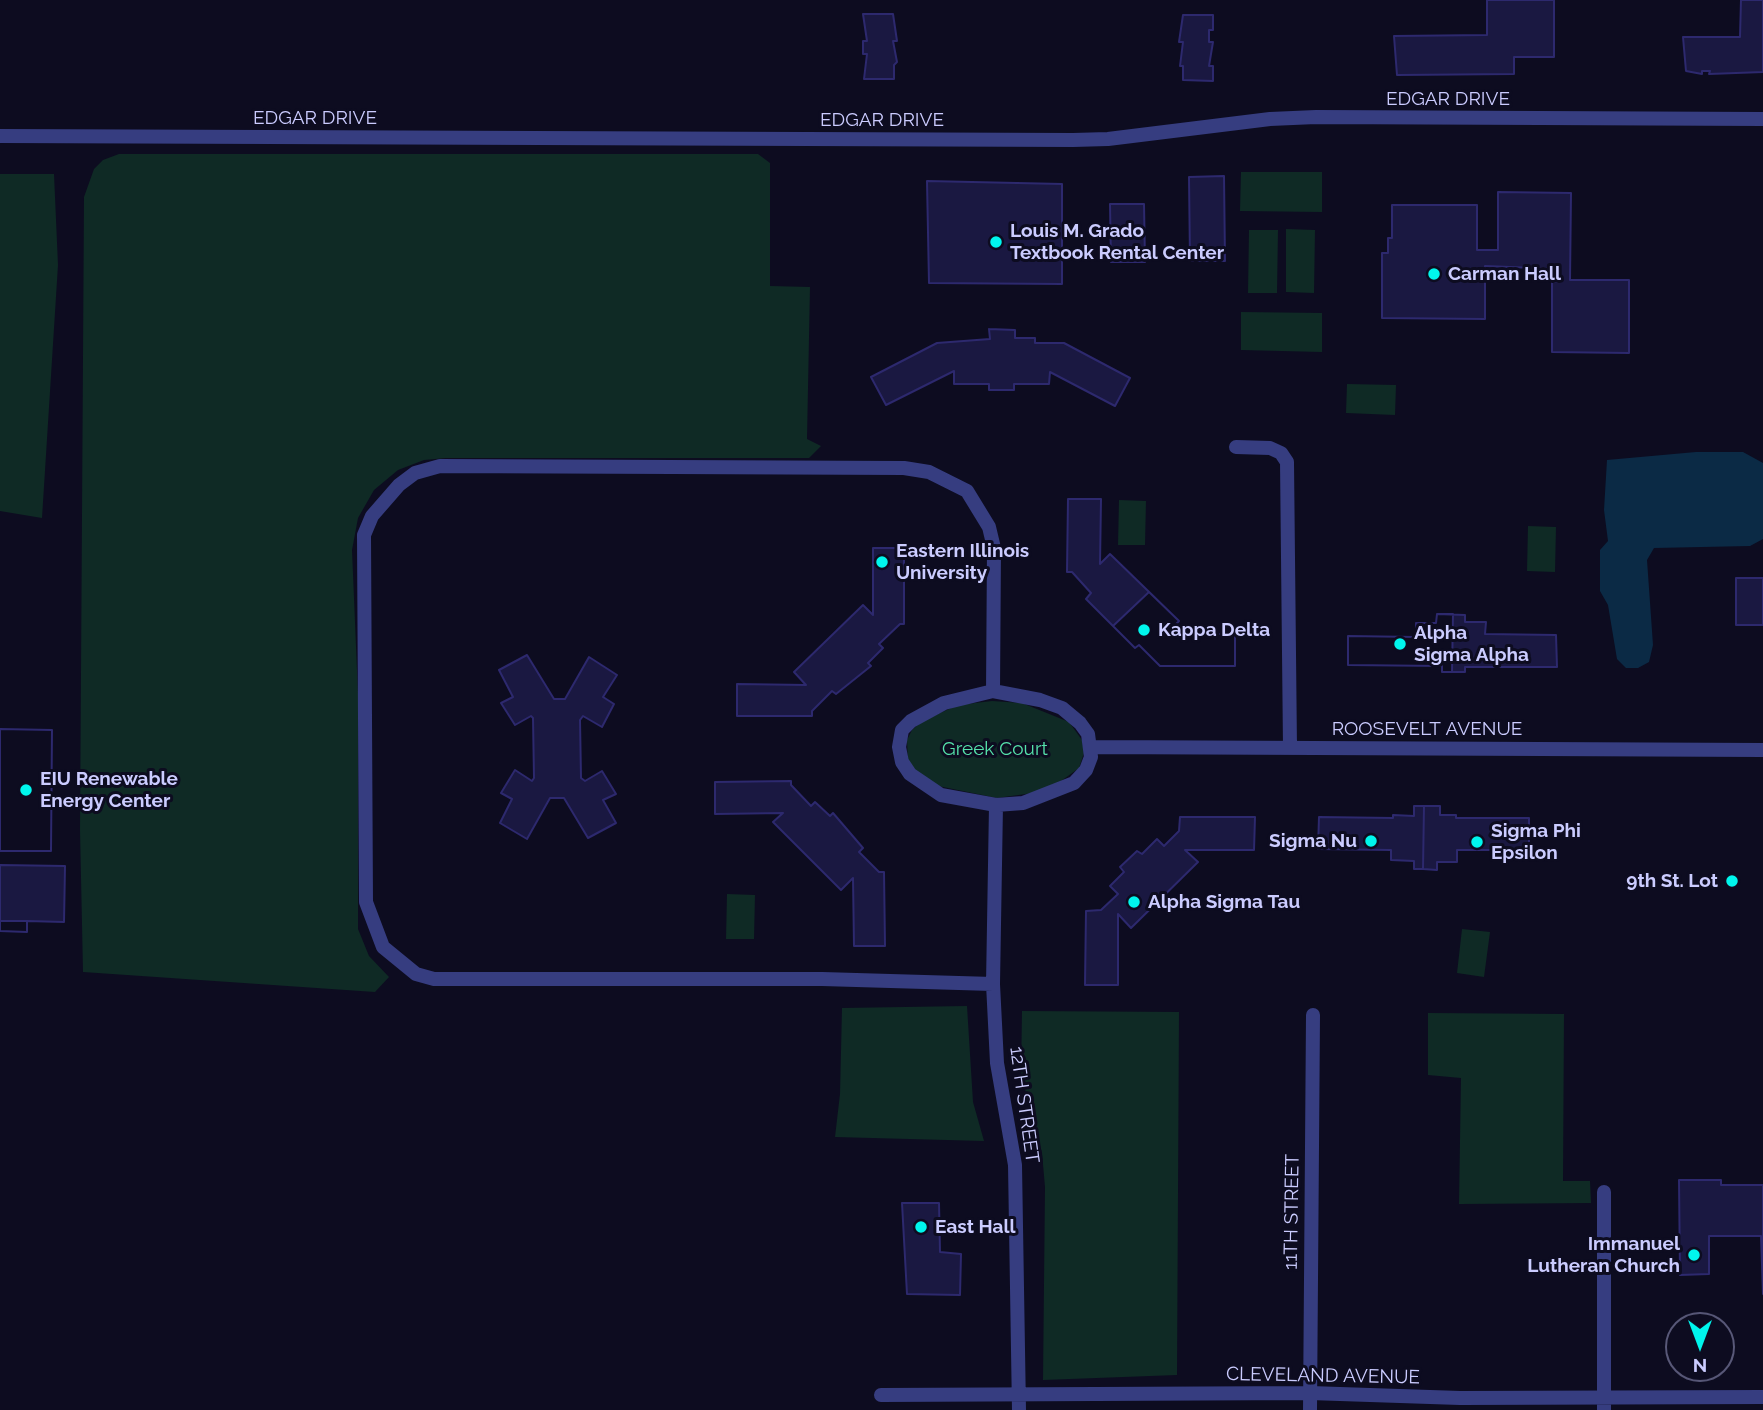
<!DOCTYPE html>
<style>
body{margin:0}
#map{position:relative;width:1763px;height:1410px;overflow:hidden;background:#0d0c20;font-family:Raleway,sans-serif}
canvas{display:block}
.north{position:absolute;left:1665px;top:1312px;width:70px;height:70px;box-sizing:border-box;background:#0d0c20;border:2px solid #595979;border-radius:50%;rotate:180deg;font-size:19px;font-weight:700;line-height:28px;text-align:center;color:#cbccff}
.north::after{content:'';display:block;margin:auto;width:24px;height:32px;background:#00f6ed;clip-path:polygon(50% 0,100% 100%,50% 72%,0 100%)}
</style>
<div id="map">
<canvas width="1763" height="1410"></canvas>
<div class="north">N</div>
</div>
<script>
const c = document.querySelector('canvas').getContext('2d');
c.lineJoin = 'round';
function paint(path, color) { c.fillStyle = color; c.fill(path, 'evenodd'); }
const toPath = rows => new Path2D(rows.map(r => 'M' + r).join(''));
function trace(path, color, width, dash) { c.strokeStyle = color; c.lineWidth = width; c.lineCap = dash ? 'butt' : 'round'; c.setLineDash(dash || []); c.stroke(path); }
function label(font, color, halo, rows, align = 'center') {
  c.font = font + ' Raleway,sans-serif'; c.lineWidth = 6; c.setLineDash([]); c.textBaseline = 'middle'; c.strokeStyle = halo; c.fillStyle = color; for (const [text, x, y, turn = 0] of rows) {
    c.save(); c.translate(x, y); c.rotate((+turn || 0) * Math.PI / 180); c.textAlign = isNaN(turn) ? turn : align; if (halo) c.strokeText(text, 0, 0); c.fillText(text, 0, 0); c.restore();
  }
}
paint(toPath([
 [119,154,758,154,770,163,770,286,810,287,807,439,821,446,809,458,446,458,424,460,398,470,374,490,358,518,352,550,358,694,358,929,369,956,389,977,375,992,83,972,80,830,84,197,94,169,103,160],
 [1241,172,1322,172,1322,212,1240,211],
 [0,174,54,174,58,265,42,518,0,511],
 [1286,229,1315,230,1314,293,1286,292],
 [1249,230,1278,230,1277,293,1248,293],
 [1241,312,1322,313,1322,352,1241,350],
 [1347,384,1396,385,1395,415,1346,413],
 [1119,500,1146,501,1145,545,1118,545],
 [1528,526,1556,527,1555,572,1527,571],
 [992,701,1022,703,1069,722,1082,740,1084,753,1079,768,1057,784,1040,792,997,798,938,786,924,779,908,763,907,740,912,730,922,721,958,705],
 [727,894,755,895,754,939,726,939],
 [1462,929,1490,932,1484,977,1457,973],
 [967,1006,973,1102,984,1141,835,1137,840,1094,842,1008],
 [1022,1011,1179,1012,1177,1375,1043,1380,1045,1187,1042,1153,1021,1074],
 [1428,1013,1564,1014,1563,1181,1590,1181,1591,1203,1459,1204,1461,1078,1428,1075]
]), '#0f2a25');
paint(toPath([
 [1696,452,1743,452,1763,463,1763,539,1750,546,1654,548,1647,560,1653,645,1649,662,1638,668,1626,668,1617,659,1608,605,1600,591,1600,550,1608,541,1604,510,1607,460]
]), '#0b2a45');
const building = toPath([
 [1487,0,1554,0,1554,57,1514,57,1514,74,1397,75,1394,36,1487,35,1487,0],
 [1741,0,1763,0,1763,72,1709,74,1710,71,1702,71,1702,74,1686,71,1683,37,1740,37,1741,0],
 [863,14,893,14,897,41,893,41,897,62,894,65,894,79,864,79,867,54,863,54,863,41,867,41,863,14],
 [1183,15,1213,15,1213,30,1209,30,1209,42,1213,42,1209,66,1213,66,1213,81,1183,80,1183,66,1180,66,1183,42,1179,42,1183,15],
 [1224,176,1225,261,1190,261,1189,177,1224,176],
 [927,181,1062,184,1062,284,929,283,927,181],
 [1498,192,1571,193,1570,280,1629,280,1629,353,1552,352,1552,282,1559,282,1560,269,1485,266,1485,319,1382,318,1382,253,1388,253,1388,238,1392,238,1392,205,1477,205,1477,250,1498,250,1498,192],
 [1110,204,1144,204,1145,262,1111,262,1110,204],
 [989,329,1015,330,1015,338,1035,338,1035,343,1064,343,1130,378,1115,406,1050,372,1049,384,1014,384,1014,390,989,390,989,384,954,384,954,371,886,405,871,377,937,343,990,339,989,329],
 [1068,499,1101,499,1100,564,1110,554,1179,621,1167,634,1235,634,1235,666,1160,666,1139,645,1135,648,1086,599,1091,593,1072,572,1067,572,1068,499],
 [873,548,904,548,904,624,900,624,879,644,883,648,868,663,871,666,836,694,832,691,812,711,812,716,737,716,737,684,806,685,794,672,863,605,873,615,873,548],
 [1736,578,1763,578,1763,625,1736,625,1736,578],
 [1149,592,1179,621,1167,634,1235,634,1235,666,1160,666,1139,645,1135,648,1113,626,1149,592],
 [1437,614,1465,615,1465,622,1486,622,1485,634,1556,635,1557,667,1465,667,1465,672,1442,672,1442,666,1348,665,1348,636,1416,637,1416,623,1436,623,1437,614],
 [1437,614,1453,614,1452,672,1442,672,1442,666,1348,665,1348,636,1416,637,1416,623,1436,623,1437,614],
 [527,655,554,699,565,699,589,657,617,675,603,697,614,704,602,727,583,716,580,720,581,778,585,781,602,771,616,794,603,800,616,823,588,838,564,798,550,798,527,839,500,823,512,799,501,793,515,770,532,781,534,778,533,718,531,716,515,725,501,703,513,697,499,670,527,655],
 [0,729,52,730,51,851,0,851,0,729],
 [0,729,52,730,51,851,0,851,0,729],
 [791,781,791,785,811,806,815,802,830,816,833,813,863,848,859,852,879,872,884,872,885,946,854,946,853,878,841,890,773,822,783,813,715,814,715,782,791,781],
 [1414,806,1424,806,1423,869,1414,869,1414,861,1391,860,1391,850,1318,849,1319,817,1393,818,1393,815,1414,816,1414,806],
 [1424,806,1440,806,1440,815,1456,815,1456,818,1529,818,1529,850,1457,850,1457,862,1437,862,1437,870,1423,869,1424,806],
 [1180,817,1255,817,1254,850,1185,850,1198,862,1131,928,1118,914,1118,985,1085,985,1086,911,1101,910,1118,894,1110,886,1124,872,1120,867,1137,851,1142,854,1157,839,1164,846,1179,831,1180,817],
 [0,865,65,866,64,922,27,921,27,932,0,931,0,865],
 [0,921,27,921,27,932,0,931,0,921],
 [1679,1180,1721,1180,1721,1185,1763,1185,1763,1294,1761,1236,1709,1236,1709,1274,1680,1275,1679,1180],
 [902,1203,939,1203,940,1252,961,1254,960,1295,907,1294,902,1203]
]);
paint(building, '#1a1841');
trace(building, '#2d296e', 2);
trace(toPath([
 [0,136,1073,140,1108,139,1270,119,1316,117,1763,119],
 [1236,447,1270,448,1281,453,1287,462,1290,748],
 [993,691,994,548,989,527,967,491,929,472,904,468,440,466,415,473,399,485,372,516,364,535,366,902,383,947,416,974,434,979,822,979,993,984],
 [993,691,1040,700,1062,708,1080,723,1088,734,1091,757,1086,770,1074,783,1023,803,996,805,941,795,910,774,902,762,899,747,902,730,911,721,944,703,993,691],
 [1091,747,1763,750],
 [996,805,993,984,997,1063,1015,1165,1019,1410],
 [1604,1192,1604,1410],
 [881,1395,1310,1393,1460,1398,1763,1397],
 [1310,1410,1313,1015]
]), '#363d80', 14);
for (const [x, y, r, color] of [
 [996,242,7,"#00f6ed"],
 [1434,274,7,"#00f6ed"],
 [882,562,7,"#00f6ed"],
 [1144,630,7,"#00f6ed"],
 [1400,644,7,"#00f6ed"],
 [26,790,7,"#00f6ed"],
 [1371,841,7,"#00f6ed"],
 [1477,842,7,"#00f6ed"],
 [1732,881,7,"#00f6ed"],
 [1134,902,7,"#00f6ed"],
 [921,1227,7,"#00f6ed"],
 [1694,1255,7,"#00f6ed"]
]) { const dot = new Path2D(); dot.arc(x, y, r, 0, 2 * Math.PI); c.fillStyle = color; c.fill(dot); trace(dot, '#0d0c20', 2.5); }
label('19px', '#cbccff', '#0d0c20', [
 ["EDGAR DRIVE",1448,99],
 ["EDGAR DRIVE",315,118],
 ["EDGAR DRIVE",882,120],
 ["ROOSEVELT AVENUE",1427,729],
 ["12TH STREET",1024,1105,82],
 ["11TH STREET",1292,1212,-89],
 ["CLEVELAND AVENUE",1323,1376,1]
]);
label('bold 19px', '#cbccff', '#0d0c20', [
 ["Louis M. Grado",1010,231],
 ["Textbook Rental Center",1010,253],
 ["Carman Hall",1448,274],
 ["Eastern Illinois",896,551],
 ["University",896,573],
 ["Kappa Delta",1158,630],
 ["Alpha",1414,633],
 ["Sigma Alpha",1414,655],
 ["EIU Renewable",40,779],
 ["Energy Center",40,801],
 ["Sigma Phi",1491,831],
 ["Epsilon",1491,853],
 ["Sigma Nu",1357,841,"right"],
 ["9th St. Lot",1718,881,"right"],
 ["Alpha Sigma Tau",1148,902],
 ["East Hall",935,1227],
 ["Immanuel",1680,1244,"right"],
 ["Lutheran Church",1680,1266,"right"]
], 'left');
label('19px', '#55e2ab', '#0d0c20', [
 ["Greek Court",995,749]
]);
</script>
